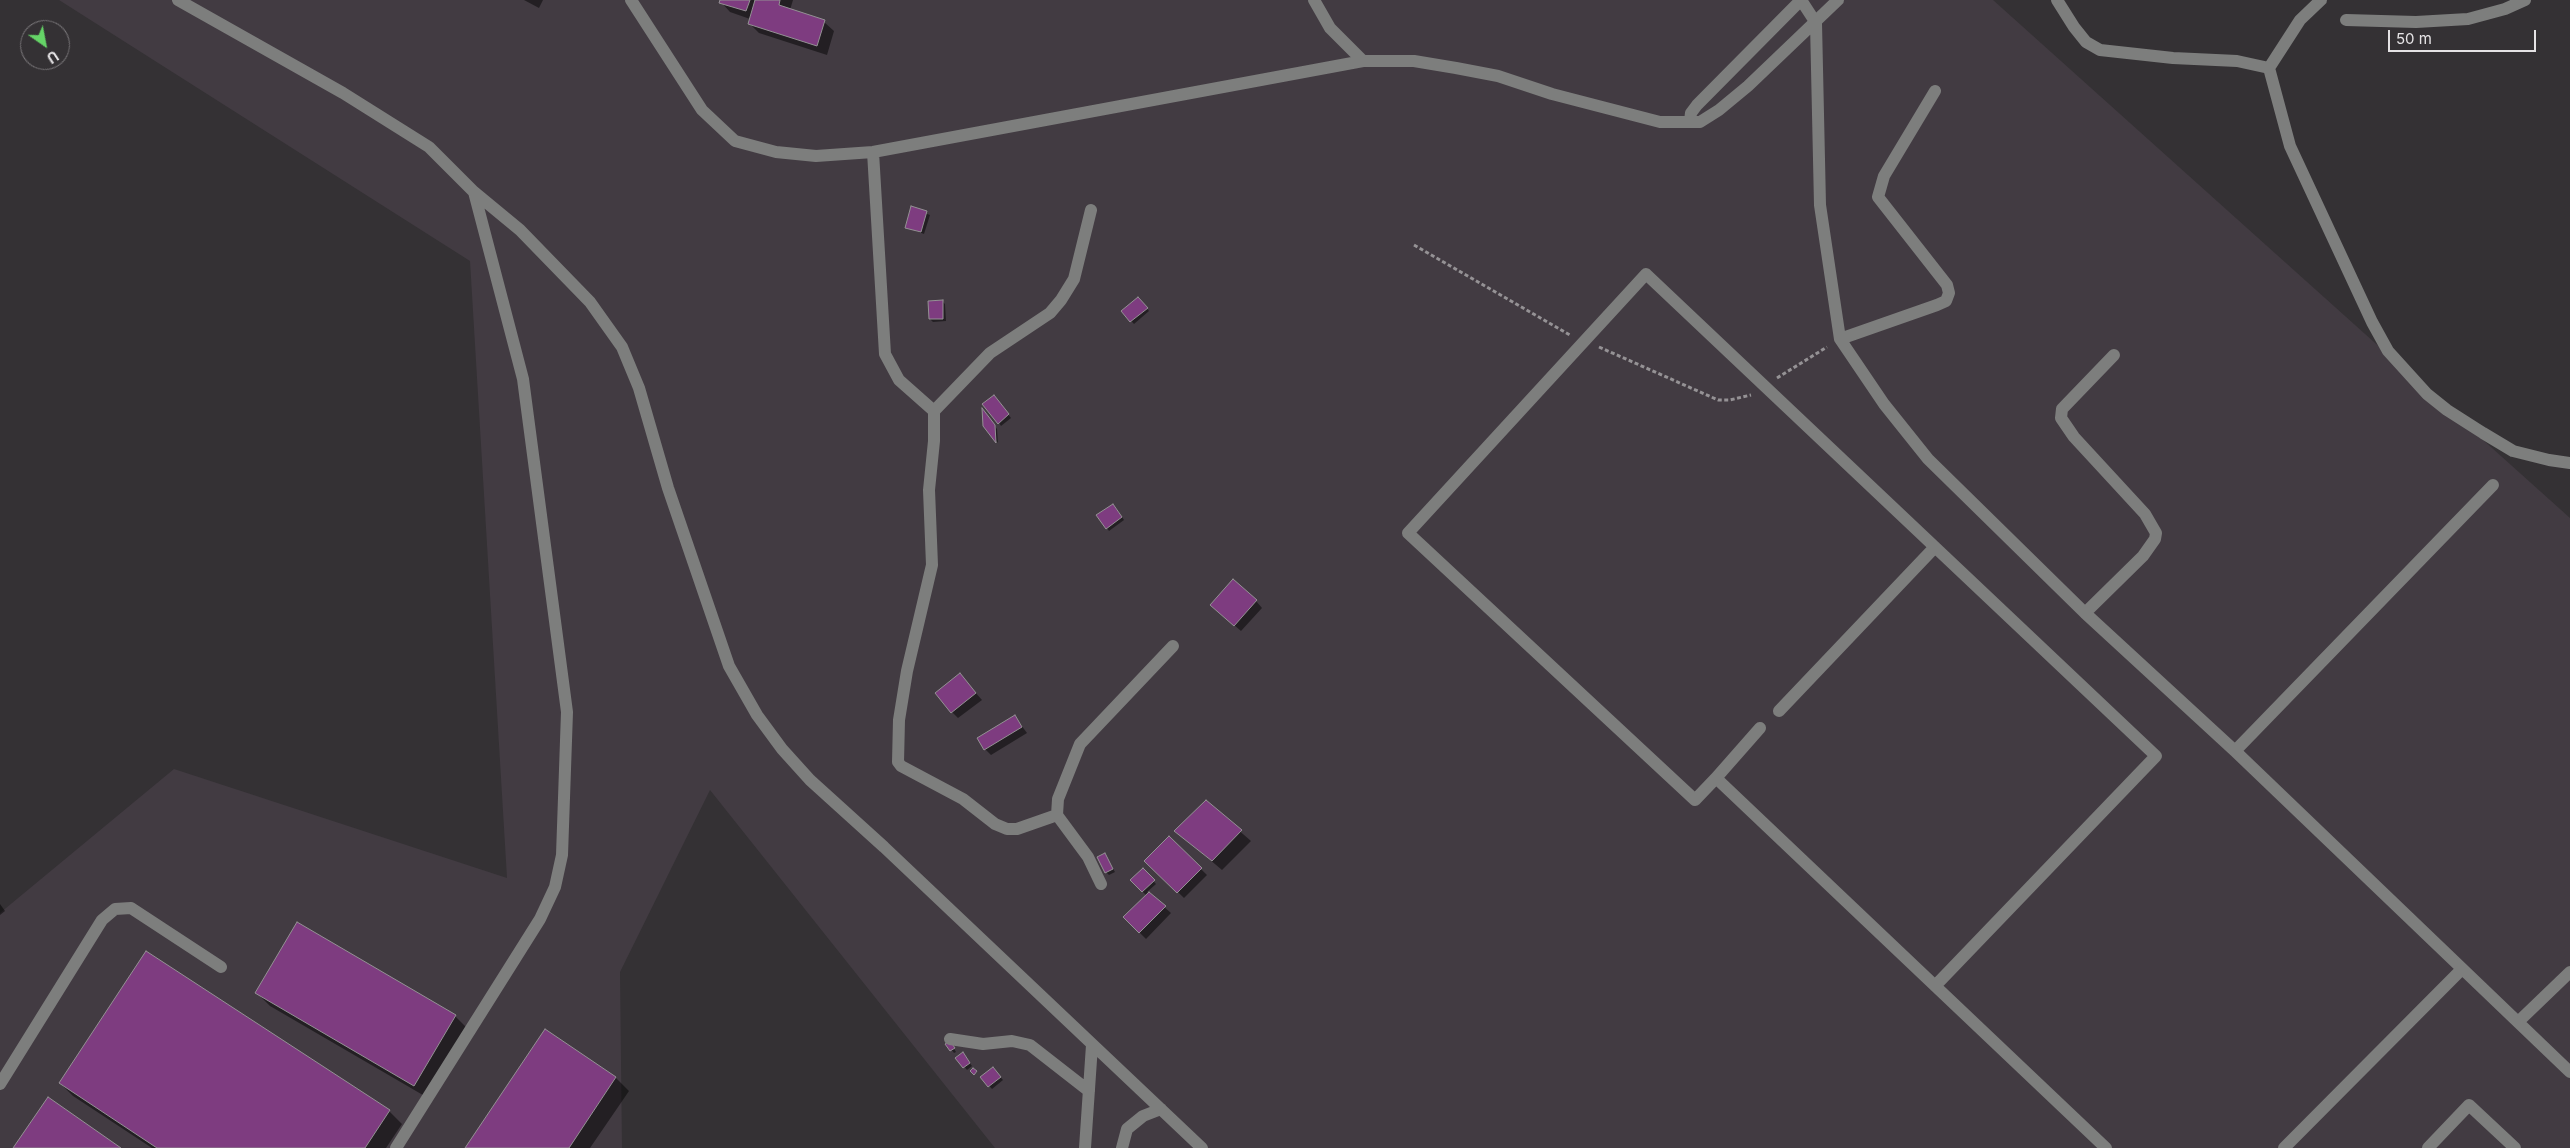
<!DOCTYPE html>
<style>
body{margin:0}
#map{position:relative;width:2570px;height:1148px;overflow:hidden;background:#343134;font-family:Inter,sans-serif}
canvas{display:block}
.north{position:absolute;left:20px;top:20px;width:50px;height:50px;box-sizing:border-box;background:#343134;border:1px solid #7b787b;border-radius:50%;rotate:147deg;font-size:14px;font-weight:700;line-height:20px;text-align:center;color:#e5e3e5}
.north::after{content:'';display:block;margin:auto;width:18px;height:22px;background:#65d467;clip-path:polygon(50% 0,100% 100%,50% 72%,0 100%)}
.scale{position:absolute;left:2388px;top:30px;width:148px;height:22px;box-sizing:border-box;border:2px solid #e5e3e5;border-top:0;padding-left:6px;font-size:15px;line-height:18px;white-space:nowrap;color:#e5e3e5;-webkit-text-stroke:4px #343134;paint-order:stroke}
</style>
<div id="map">
<canvas width="2570" height="1148"></canvas>
<div class="north">U</div>
<div class="scale">50 m</div>
</div>
<script>
const c = document.querySelector('canvas').getContext('2d');
c.lineJoin = 'round';
function paint(path, color) { c.fillStyle = color; c.fill(path, 'evenodd'); }
const toPath = rows => new Path2D(rows.map(r => 'M' + r).join(''));
function trace(path, color, width, dash) { c.strokeStyle = color; c.lineWidth = width; c.lineCap = dash ? 'butt' : 'round'; c.setLineDash(dash || []); c.stroke(path); }
paint(toPath([
 [59,0,1993,0,2570,518,2570,1148,995,1148,710,790,620,972,622,1148,0,1148,0,913,174,769,507,878,470,261]
]), '#423b42');
paint(toPath([
 [524,0,543,0,539,8],
 [721,0,793,0,790,10,824,22,834,31,827,55,759,33,749,23,750,19,730,12,721,2],
 [912,208,930,215,924,234,906,227],
 [942,301,945,304,946,321,933,322,930,319],
 [1141,301,1149,311,1134,324,1122,311],
 [996,399,1011,418,1001,426,999,423],
 [983,411,997,429,998,443,984,426],
 [1116,508,1124,520,1109,531,1107,528],
 [1256,601,1262,608,1241,631,1218,611],
 [960,675,982,700,958,718,952,712],
 [1015,717,1027,733,991,755,985,749],
 [1206,802,1251,841,1222,870,1176,831],
 [1169,838,1207,875,1184,898,1146,861],
 [1104,854,1115,872,1109,875,1106,872],
 [1143,870,1156,884,1147,892,1171,913,1146,939,1124,917,1147,896,1132,881],
 [0,904,5,911,0,915],
 [257,993,455,1016,468,1029,428,1098,270,1006],
 [545,1031,616,1078,629,1091,590,1148,466,1148],
 [947,1044,952,1045,956,1052,954,1053],
 [965,1057,972,1066,967,1070,957,1058],
 [993,1069,1003,1080,992,1089,982,1078],
 [60,1083,389,1111,402,1124,386,1148,152,1148,73,1096]
]), '#0007');
const building = toPath([
 [720,0,750,0,746,11,719,3,720,0],
 [755,0,780,0,779,5,825,20,817,46,748,24,755,0],
 [911,206,927,211,921,232,905,228,911,206],
 [1138,297,1148,308,1130,322,1121,311,1138,297],
 [943,300,943,319,929,319,928,301,943,300],
 [994,395,1009,414,998,424,982,404,994,395],
 [982,408,995,425,996,443,983,426,982,408],
 [1113,504,1122,517,1106,529,1096,515,1113,504],
 [1233,579,1257,600,1234,626,1210,605,1233,579],
 [960,673,976,693,951,713,935,693,960,673],
 [1015,715,1022,727,984,750,977,738,1015,715],
 [1206,800,1242,830,1212,861,1174,831,1206,800],
 [1169,836,1202,868,1177,893,1144,861,1169,836],
 [1105,853,1113,869,1105,873,1097,857,1105,853],
 [1143,868,1155,880,1142,892,1130,880,1143,868],
 [1149,892,1166,906,1139,933,1123,917,1149,892],
 [297,922,456,1015,414,1086,255,993,297,922],
 [146,951,390,1110,365,1148,157,1148,59,1083,146,951],
 [545,1029,616,1077,569,1148,465,1148,545,1029],
 [950,1041,955,1048,950,1051,945,1044,950,1041],
 [963,1052,970,1063,963,1068,955,1058,963,1052],
 [993,1067,1001,1077,988,1087,980,1077,993,1067],
 [973,1068,977,1071,974,1075,970,1071,973,1068],
 [48,1097,121,1148,13,1148,48,1097]
]);
paint(building, '#7e3c80');
trace(building, '#949194', 1);
trace(toPath([
 [1414,245,1570,335],
 [1599,347,1718,400,1730,400,1751,395],
 [1777,378,1827,347]
]), '#959295', 3, [4, 2.5]);
trace(toPath([
 [178,0,343,93,429,147,474,192,520,230,590,302,622,347,639,388,668,488,729,666,757,715,782,749,810,780,884,847,1202,1148],
 [631,0,702,110,735,141,776,152,816,156,873,152,1363,61,1414,61,1456,68,1498,76,1552,94,1660,122,1700,122,1719,110,1748,86,1838,0],
 [1314,0,1330,28,1363,61],
 [2057,0,2074,27,2086,42,2100,50,2173,58,2237,61,2269,68,2290,146,2372,322,2388,351,2427,394,2447,410,2483,433,2513,451,2549,460,2570,463],
 [2346,20,2416,22,2468,19,2505,9,2525,0],
 [2269,68,2300,20,2321,0],
 [1690,121,1691,113,1697,105,1801,0,1816,23,1820,205,1840,339,1884,404,1928,459,2085,613,2235,751,2570,1072],
 [873,152,885,354,899,380,934,411,934,441,929,490,932,565,907,671,899,720,898,762,901,766,963,799,995,824,1007,829,1017,829,1057,815,1088,857,1101,884],
 [1840,339,1937,305,1946,301,1949,293,1947,285,1878,197,1884,176,1935,91],
 [934,411,990,353,1050,313,1061,300,1074,279,1091,210],
 [2085,613,2143,556,2155,539,2156,533,2145,514,2074,437,2061,418,2062,409,2114,355],
 [1779,711,1935,547],
 [1760,728,1716,778,2106,1148],
 [2235,751,2493,485],
 [1716,778,1695,800,1408,533,1646,274,2156,756,1935,986],
 [1057,815,1058,799,1080,744,1173,646],
 [2518,1022,2570,972],
 [950,1039,983,1044,1012,1041,1030,1045,1089,1091],
 [0,1084,102,920,115,909,131,908,221,967],
 [396,1148,540,919,555,887,562,855,567,712,523,379,474,192],
 [1085,1148,1092,1045],
 [1122,1148,1127,1129,1143,1116,1161,1109],
 [2284,1148,2462,969],
 [2428,1148,2469,1105,2515,1148]
]), '#7d7e7d', 12);
</script>
